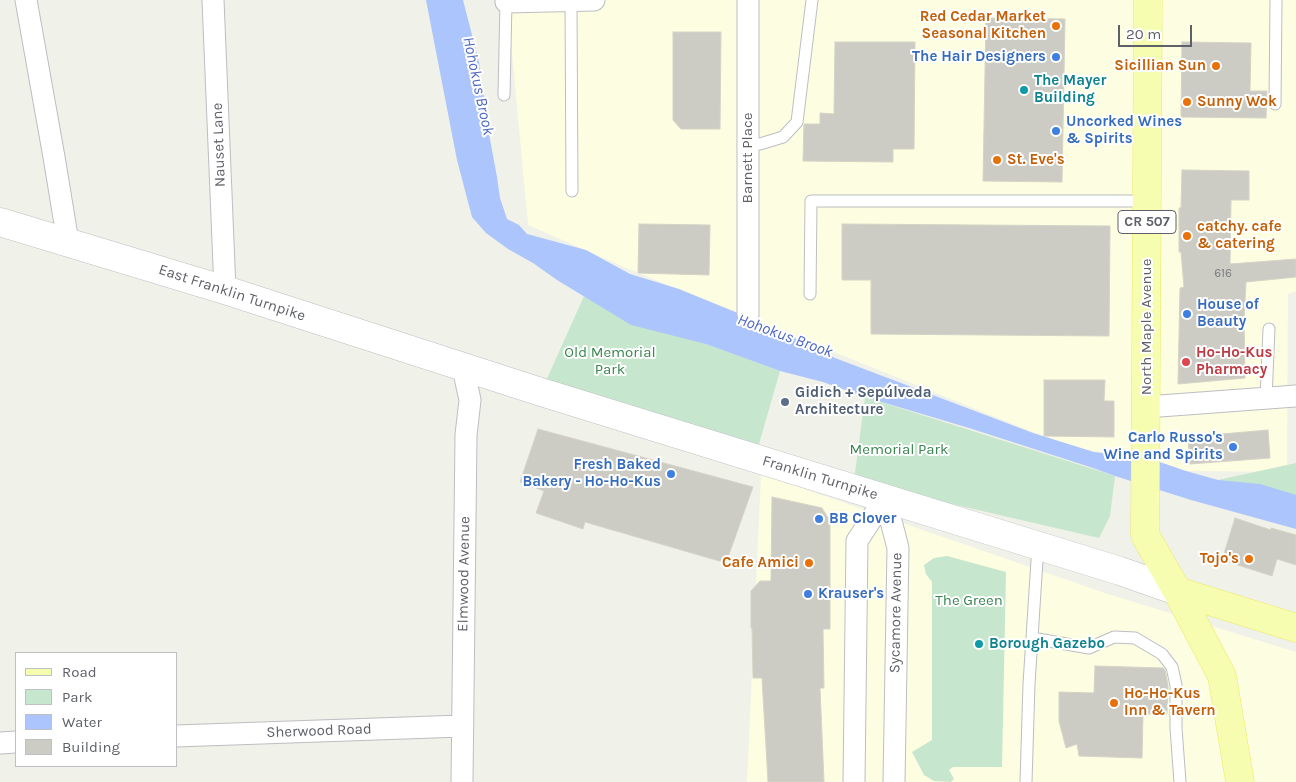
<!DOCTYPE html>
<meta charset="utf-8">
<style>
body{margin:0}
#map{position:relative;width:1296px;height:782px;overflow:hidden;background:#f0f1e8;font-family:Karla,sans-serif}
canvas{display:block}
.legend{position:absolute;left:15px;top:652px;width:162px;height:115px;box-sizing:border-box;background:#fff;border:1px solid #bfc0c3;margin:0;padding:6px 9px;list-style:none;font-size:15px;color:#5f6168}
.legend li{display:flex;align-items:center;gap:10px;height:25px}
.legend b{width:25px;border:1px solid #bfc0c3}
.scale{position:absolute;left:1118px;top:25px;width:74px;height:22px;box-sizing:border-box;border:2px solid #5f6168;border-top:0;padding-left:6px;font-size:15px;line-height:18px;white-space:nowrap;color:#5f6168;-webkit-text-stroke:4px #fff;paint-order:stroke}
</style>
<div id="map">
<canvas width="1296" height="782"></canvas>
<ul class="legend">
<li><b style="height:6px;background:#f6fdb1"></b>Road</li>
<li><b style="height:14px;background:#c6e7ce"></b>Park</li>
<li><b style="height:14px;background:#acc5fc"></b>Water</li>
<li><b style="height:14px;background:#ccccc4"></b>Building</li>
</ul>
<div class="scale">20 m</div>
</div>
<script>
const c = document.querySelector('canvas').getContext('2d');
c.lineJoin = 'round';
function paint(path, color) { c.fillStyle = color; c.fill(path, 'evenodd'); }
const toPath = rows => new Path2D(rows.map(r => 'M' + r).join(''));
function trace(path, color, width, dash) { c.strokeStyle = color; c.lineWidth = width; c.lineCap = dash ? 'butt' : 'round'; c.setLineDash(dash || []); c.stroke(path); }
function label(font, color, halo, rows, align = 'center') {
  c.font = font + ' Karla,sans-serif'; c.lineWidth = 4; c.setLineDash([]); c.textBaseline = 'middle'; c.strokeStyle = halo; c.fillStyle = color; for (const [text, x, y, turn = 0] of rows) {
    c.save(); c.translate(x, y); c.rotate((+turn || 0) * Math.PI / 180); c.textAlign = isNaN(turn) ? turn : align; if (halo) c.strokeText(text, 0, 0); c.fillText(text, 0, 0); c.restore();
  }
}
paint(toPath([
 [507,0,1296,0,1296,291,1288,294,1287,472,1186,471,1148,458,1094,452,1055,441,638,273,528,225],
 [761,474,1105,593,1296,652,1296,782,747,782]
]), '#fdfde1');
paint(toPath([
 [584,296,598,304,780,371,755,458,541,392],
 [865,397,1115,476,1110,516,1099,538,887,489,853,488],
 [1296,463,1296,522,1210,478,1218,480],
 [947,556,1006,572,1002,767,953,767,949,770,954,779,951,782,934,781,924,775,912,752,932,740,932,582,926,574,924,565,934,558]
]), '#c6e7ce');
paint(toPath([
 [426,0,463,0,479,62,489,134,497,177,500,198,507,219,519,225,527,234,586,250,630,274,679,289,777,329,835,358,1033,433,1094,452,1148,458,1186,471,1218,480,1260,484,1296,495,1296,529,1191,500,1115,476,1093,468,969,428,865,397,823,382,780,371,706,344,631,325,557,280,533,263,508,249,486,233,472,217,457,160]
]), '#acc5fc');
const building = toPath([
 [986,18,1065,19,1062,182,983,181,986,18],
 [673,32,721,32,720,129,681,129,673,120,673,32],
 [835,42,915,42,914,149,893,149,893,162,803,161,804,124,820,124,820,113,834,114,835,42],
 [1182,42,1251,43,1250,91,1267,91,1266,118,1181,117,1182,42],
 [1182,170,1249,171,1249,200,1231,200,1230,264,1296,259,1296,277,1246,282,1244,320,1245,378,1178,384,1180,288,1184,287,1181,252,1179,252,1179,208,1181,208,1182,170],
 [639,224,710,225,709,275,638,273,639,224],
 [842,224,1110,226,1109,336,871,334,871,280,842,280,842,224],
 [1044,380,1105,380,1104,401,1114,401,1114,437,1044,436,1044,380],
 [538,429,753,487,726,563,585,522,583,529,536,513,544,491,520,482,538,429],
 [1268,430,1270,458,1190,464,1188,437,1268,430],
 [772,497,822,508,830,521,830,629,823,629,824,688,820,688,824,782,768,782,762,678,753,678,752,628,751,628,751,591,760,581,771,581,772,497],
 [1235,518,1271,530,1271,528,1296,535,1296,565,1277,559,1272,576,1222,560,1235,518],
 [1095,666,1163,668,1165,670,1168,685,1167,714,1143,714,1142,758,1079,756,1077,744,1066,748,1059,721,1059,692,1094,693,1095,666]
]);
paint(building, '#ccccc4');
trace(building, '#d5d4c6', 1);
const service = toPath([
 [571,1,572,191],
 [504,95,506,2],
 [1275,104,1276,0],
 [748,143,760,144,783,137,797,122,812,0],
 [810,294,811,201,1147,201],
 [1266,398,1269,329],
 [1032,638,1089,648,1114,637,1135,638,1162,654,1172,667,1176,685,1176,728,1180,782],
 [1026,782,1029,684,1038,545]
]);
const minor = toPath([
 [26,0,54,157,68,242],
 [213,0,225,290],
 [748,0,748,315],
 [506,2,594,0],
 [1146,407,1296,396],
 [885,498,898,548,894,782],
 [176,736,462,726],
 [0,743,16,742],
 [462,782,466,435,470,400,463,368],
 [854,782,857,541,885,498]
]);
const tertiary = toPath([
 [0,222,225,290,541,392,1120,571,1177,591]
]);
const primary = toPath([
 [1148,0,1145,535,1177,591,1222,676,1240,782],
 [1177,591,1296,628]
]);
trace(service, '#bcbec3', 13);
trace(minor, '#bcbec3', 23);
trace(tertiary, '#bcbec3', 29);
trace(primary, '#eee964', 29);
trace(service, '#fff', 11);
trace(minor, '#fff', 21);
trace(tertiary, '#fff', 28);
trace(primary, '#f6fdb1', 28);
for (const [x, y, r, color] of [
 [1056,26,5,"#e8710a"],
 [1056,57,5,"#3f7fe0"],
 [1216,66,5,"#e8710a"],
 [1024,90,5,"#0f9aa8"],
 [1187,102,5,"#e8710a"],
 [1056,131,5,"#3f7fe0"],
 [997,160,5,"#e8710a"],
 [1187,236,5,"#e8710a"],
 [1187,314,5,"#3f7fe0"],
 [1186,362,5,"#e0444e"],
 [785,402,5,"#5c6f8a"],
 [1233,447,5,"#3f7fe0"],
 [671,474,5,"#3f7fe0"],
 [819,519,5,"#3f7fe0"],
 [1249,559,5,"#e8710a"],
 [809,563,5,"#e8710a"],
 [808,594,5,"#3f7fe0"],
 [979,644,5,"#0f9aa8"],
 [1114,703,5,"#e8710a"]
]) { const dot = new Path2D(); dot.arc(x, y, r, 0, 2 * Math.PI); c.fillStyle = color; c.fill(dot); trace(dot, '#fff', 2); }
label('12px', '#7a7c7f', null, [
 ["616",1223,274]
]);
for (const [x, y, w] of [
 [1147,222,58]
]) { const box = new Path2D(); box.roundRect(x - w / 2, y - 11.5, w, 23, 4); c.fillStyle = '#fff'; c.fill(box); trace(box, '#5f6168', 1); }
label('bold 14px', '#5f6168', null, [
 ["CR 507",1147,222]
]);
label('bold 15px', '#c56008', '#fff', [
 ["Red Cedar Market",1046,17],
 ["Seasonal Kitchen",1046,34],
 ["Sicillian Sun",1206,66],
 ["Sunny Wok",1197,102,"left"],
 ["St. Eve's",1007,160,"left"],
 ["catchy. cafe",1197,227,"left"],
 ["& catering",1197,244,"left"],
 ["Tojo's",1239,559],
 ["Cafe Amici",799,563],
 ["Ho-Ho-Kus",1124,694,"left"],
 ["Inn & Tavern",1124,711,"left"]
], 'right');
label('bold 15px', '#366cbe', '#fff', [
 ["The Hair Designers",1046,57,"right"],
 ["Uncorked Wines",1066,122],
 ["& Spirits",1066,139],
 ["House of",1197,305],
 ["Beauty",1197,322],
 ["Carlo Russo's",1223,438,"right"],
 ["Wine and Spirits",1223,455,"right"],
 ["Fresh Baked",661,465,"right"],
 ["Bakery - Ho-Ho-Kus",661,482,"right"],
 ["BB Clover",829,519],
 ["Krauser's",818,594]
], 'left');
label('bold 15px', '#0d838f', '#fff', [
 ["The Mayer",1034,81],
 ["Building",1034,98],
 ["Borough Gazebo",989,644]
], 'left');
label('15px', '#5f6168', '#fff', [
 ["Nauset Lane",219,145,-92],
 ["Barnett Place",748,158,-90],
 ["East Franklin Turnpike",232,293,18],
 ["North Maple Avenue",1147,327,-90],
 ["Franklin Turnpike",820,478,17],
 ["Elmwood Avenue",464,574,-89],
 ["Sycamore Avenue",896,613,-89],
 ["Sherwood Road",319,731,-2]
]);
label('15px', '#398550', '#fff', [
 ["Old Memorial",610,353],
 ["Park",610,370],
 ["Memorial Park",899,450],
 ["The Green",969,601]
]);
label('bold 15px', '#be3a42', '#fff', [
 ["Ho-Ho-Kus",1196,353],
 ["Pharmacy",1196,370]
], 'left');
label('bold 15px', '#4e5e75', '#fff', [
 ["Gidich + Sepúlveda",795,393],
 ["Architecture",795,410]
], 'left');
label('italic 16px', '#4e69c1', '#fff', [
 ["Hohokus Brook",478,86,78],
 ["Hohokus Brook",785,336,20]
]);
</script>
